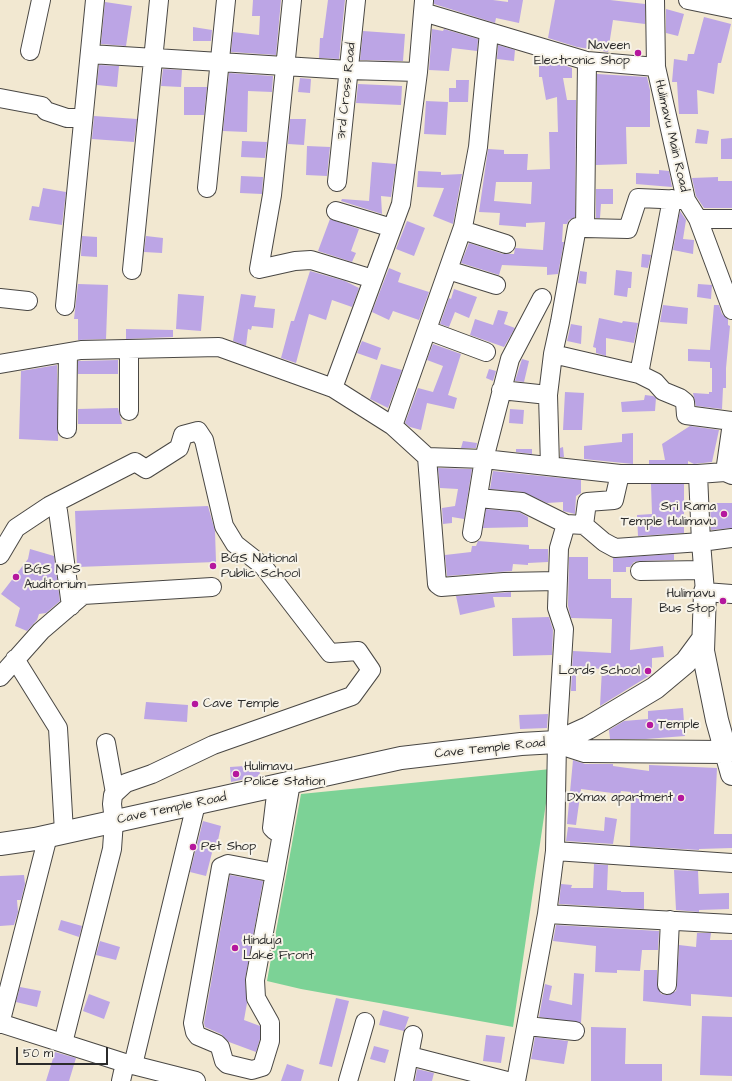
<!DOCTYPE html>
<style>
body{margin:0}
#map{position:relative;width:732px;height:1081px;overflow:hidden;background:#f2e8d1;font-family:"Architects Daughter",sans-serif}
canvas{display:block}
.scale{position:absolute;left:16px;top:1047px;width:92px;height:18px;box-sizing:border-box;border:2px solid #2b2b2b;border-top:0;padding-left:5px;font-size:12px;line-height:14px;white-space:nowrap;color:#2b2b2b;-webkit-text-stroke:3px #f7f3e8;paint-order:stroke}
</style>
<div id="map">
<canvas width="732" height="1081"></canvas>
<div class="scale">50 m</div>
</div>
<script>
const c = document.querySelector('canvas').getContext('2d');
c.lineJoin = 'round';
function paint(path, color) { c.fillStyle = color; c.fill(path, 'evenodd'); }
const toPath = rows => new Path2D(rows.map(r => 'M' + r).join(''));
function trace(path, color, width, dash) { c.strokeStyle = color; c.lineWidth = width; c.lineCap = dash ? 'butt' : 'round'; c.setLineDash(dash || []); c.stroke(path); }
function label(font, color, halo, rows, align = 'center') {
  c.font = font + ' "Architects Daughter",sans-serif'; c.lineWidth = 4; c.setLineDash([]); c.textBaseline = 'middle'; c.strokeStyle = halo; c.fillStyle = color; for (const [text, x, y, turn = 0] of rows) {
    c.save(); c.translate(x, y); c.rotate((+turn || 0) * Math.PI / 180); c.textAlign = isNaN(turn) ? turn : align; if (halo) c.strokeText(text, 0, 0); c.fillText(text, 0, 0); c.restore();
  }
}
paint(toPath([
 [551,769,513,1027,301,989,267,981,301,794]
]), '#7cd296');
paint(toPath([
 [253,0,281,0,276,55,231,52,233,32,259,35,260,16,252,16],
 [328,0,345,0,339,59,319,58,320,38,323,38],
 [434,0,493,0,508,2,508,0,523,0,519,23,496,18,495,23,434,4],
 [555,0,610,0,645,4,645,24,613,20,608,52,577,47,548,38],
 [105,2,132,6,126,46,101,44],
 [666,9,684,14,678,36,666,33],
 [704,17,731,24,721,63,718,63,714,94,697,90,698,114,679,114,677,82,672,82,674,59,687,61,688,54,694,54],
 [193,27,212,30,211,41,193,41],
 [432,29,443,31,444,29,478,39,477,51,452,48,449,71,429,70],
 [363,31,405,34,403,61,360,60],
 [498,45,515,50,514,61,497,59],
 [539,63,558,63,572,68,572,78,563,78,567,100,576,100,575,217,569,220,567,224,563,224,562,242,564,242,558,274,547,275,547,267,502,265,499,275,461,263,469,243,503,254,514,254,515,248,543,250,545,222,526,223,526,227,499,225,500,213,479,212,488,149,504,150,504,154,528,154,527,170,550,169,549,132,558,132,557,97,546,100,542,77,539,77],
 [496,182,532,182,531,204,494,201],
 [99,65,119,66,117,87,97,85],
 [163,69,182,70,181,87,161,86],
 [229,73,273,76,272,92,248,91,247,132,223,131],
 [597,74,647,77,650,90,650,127,626,127,627,164,596,165],
 [300,78,311,79,310,93,298,92],
 [456,80,469,80,468,102,449,102,449,88,456,88],
 [358,84,402,86,401,105,356,103],
 [184,87,207,87,204,115,184,115],
 [426,101,448,102,446,135,424,134],
 [94,116,137,119,134,142,92,139],
 [290,119,306,119,304,145,288,144],
 [697,129,709,131,707,144,695,143],
 [732,138,732,159,721,159,721,139],
 [242,141,267,142,265,158,241,157],
 [307,146,330,147,327,176,306,175],
 [372,162,396,164,391,197,381,196,382,214,341,201,342,199,369,201],
 [659,170,669,171,672,187,636,184,636,173,659,174],
 [418,171,441,172,441,175,462,174,453,224,433,216,444,188,417,187],
 [241,176,263,177,262,194,240,193],
 [718,177,718,181,732,181,732,208,704,208,696,196,692,178],
 [43,188,66,192,62,225,29,220,32,206,39,207],
 [596,189,613,189,613,204,601,204,600,218,596,218],
 [680,211,686,220,683,239,694,240,693,254,673,250],
 [330,219,359,229,351,251,356,253,352,262,318,251],
 [407,221,425,228,414,256,396,249],
 [82,236,97,237,97,257,81,256],
 [146,236,163,238,162,253,144,252],
 [642,254,651,255,648,268,641,267],
 [389,268,401,273,398,282,429,292,419,320,393,311,389,320,372,312],
 [616,270,632,272,631,288,628,288,627,297,614,295],
 [310,271,345,281,359,288,352,307,332,300,326,320,309,314,296,363,281,358,291,321,294,321],
 [580,271,587,272,586,284,578,283],
 [78,284,108,285,106,339,78,340,78,319,74,319],
 [698,284,712,285,711,299,697,297],
 [454,289,477,297,469,318,455,312,449,327,440,324,449,298,451,299],
 [178,294,204,296,201,331,176,329],
 [241,294,256,296,254,307,275,309,273,328,252,326,251,330,248,329,246,346,233,341],
 [663,305,688,308,687,324,660,322],
 [714,305,719,305,722,314,728,319,728,325,730,326,726,368,726,388,723,388,722,409,696,406,693,393,709,394,709,392,712,392,712,368,710,368,710,362,688,361,688,349,710,350],
 [498,310,508,312,504,324,515,328,504,347,470,335,475,319,493,325],
 [599,318,622,323,623,321,638,323,634,343,606,338,606,356,596,353,596,348,593,347],
 [571,324,582,326,581,344,567,341],
 [126,329,173,330,173,337,126,339],
 [362,341,381,348,377,360,357,353],
 [433,344,461,354,448,395,457,398,454,409,427,403,421,430,410,427,405,423,418,388,433,392,443,366,427,360],
 [522,359,529,361,524,382,515,381],
 [118,360,118,374,78,374,78,361],
 [381,364,402,370,388,408,370,399],
 [57,365,58,441,19,439,21,371],
 [489,369,496,371,493,381,486,378],
 [565,392,584,393,582,430,563,430],
 [645,395,653,396,656,398,655,411,622,412,621,402,644,400],
 [118,408,122,424,78,424,78,409],
 [510,409,524,410,523,424,509,423],
 [690,426,719,430,712,462,694,464,688,461,688,464,649,464,649,460,665,460,662,444],
 [633,433,633,464,584,459,584,446,622,442,622,434],
 [463,441,477,443,476,448,461,448],
 [563,447,564,457,560,457,560,448],
 [516,449,532,449,532,454,516,452],
 [438,468,472,469,464,519,452,517,452,523,443,524,442,508,455,506,458,489,440,488],
 [493,471,581,480,581,493,576,496,575,514,563,511,563,502,547,503,523,492,490,489],
 [651,484,684,484,684,533,638,536,637,515,652,514],
 [710,503,732,503,732,528,711,530],
 [208,506,215,531,216,562,77,567,75,511],
 [486,509,519,512,528,517,528,527,483,528],
 [478,541,529,545,529,549,548,549,548,562,528,563,528,565,513,564,512,571,447,576,445,555,471,552,472,546,476,546],
 [30,549,54,556,60,601,46,613,39,614,37,620,27,631,15,626,20,608,1,594,28,559],
 [674,554,674,560,639,561,634,562,630,567,626,567,626,572,613,572,613,558],
 [569,557,588,557,588,579,611,579,611,598,632,598,630,650,663,646,664,657,652,658,652,674,600,706,602,669,576,667,576,691,571,691,573,651,611,653,612,619,571,618,568,606],
 [511,592,511,597,493,597,495,607,460,615,456,596],
 [549,617,553,630,552,655,513,656,512,618],
 [146,702,188,705,187,722,144,719],
 [683,708,685,736,646,739,610,739,609,730,624,721,648,719,648,711],
 [548,714,547,728,520,729,519,715],
 [573,760,585,764,613,764,613,766,649,771,649,765,717,768,714,834,732,834,732,848,699,849,699,850,630,846,631,792,621,791,620,794,581,789,576,825,567,824],
 [259,765,260,776,231,782,230,767],
 [605,817,617,819,613,844,566,841,568,827,604,831],
 [203,821,221,826,217,845,214,845,206,876,190,872],
 [594,864,608,865,607,890,621,891,621,892,644,892,644,909,559,904,561,884,572,885,571,888,593,888],
 [674,870,698,871,699,894,729,893,729,909,699,910,699,912,676,910],
 [24,875,25,884,21,900,17,900,18,912,14,925,0,926,0,876],
 [230,875,263,881,245,980,247,1003,244,1020,260,1026,260,1039,256,1052,229,1042,221,1034,205,1027,204,1023],
 [61,920,82,926,79,937,58,930],
 [556,925,659,931,658,950,642,950,640,971,617,970,617,973,595,972,596,946,553,941],
 [697,933,711,933,710,940,732,940,732,997,691,994,691,1006,643,1001,644,970,657,970,657,985,661,994,667,995,676,991,677,985,679,945,696,947],
 [100,941,120,947,116,960,96,955],
 [574,973,584,974,581,1023,539,1017,545,984,552,986,549,1000,572,1005],
 [20,987,41,991,37,1007,16,1002],
 [89,994,110,1002,104,1019,83,1011],
 [336,998,349,1001,332,1067,319,1064],
 [383,1010,409,1017,404,1031,379,1025],
 [702,1016,732,1017,732,1076,700,1075],
 [591,1027,626,1028,625,1064,662,1064,662,1081,591,1081],
 [486,1035,505,1037,501,1063,483,1061],
 [535,1037,568,1041,564,1064,531,1059],
 [374,1046,389,1050,385,1063,370,1059],
 [55,1052,76,1058,69,1081,46,1081],
 [287,1064,304,1070,301,1081,281,1081],
 [417,1069,434,1073,432,1081,415,1081]
]), '#bca5e5');
const minor = toPath([
 [292,0,272,195,259,269,295,261,311,260,373,279],
 [655,0,656,67,686,200,698,219,732,310],
 [688,0,732,9],
 [424,1,423,12,587,61,656,67],
 [30,51,41,0],
 [90,54,349,70,418,72],
 [0,98,42,106,46,111,67,118,83,118],
 [337,182,356,0],
 [207,188,226,0],
 [336,211,392,228],
 [698,219,732,219],
 [585,228,628,229,638,198,685,200],
 [462,230,506,244],
 [132,270,159,0],
 [448,270,496,285],
 [0,298,28,301],
 [65,306,95,0],
 [427,330,486,352],
 [129,349,129,411],
 [553,354,639,374,672,199],
 [0,364,81,350,219,347,333,388,393,426,427,457,437,584,441,587,504,582,558,581],
 [639,374,655,382,663,391,680,398,685,402,686,415,732,421],
 [333,388,401,204,418,72,423,12],
 [501,390,548,395,553,354,560,322,577,227,585,228,587,61],
 [548,395,550,466],
 [393,426,463,227,478,147,489,32],
 [67,429,68,353],
 [427,457,484,459,510,359,542,298],
 [725,472,732,423],
 [732,475,725,472,698,474,701,542,732,538],
 [478,498,522,502,566,524,584,525,604,542,615,548,701,542,705,592,732,594],
 [49,506,135,462,146,469,179,448,183,435,198,431,204,440,224,526,235,544,263,566,330,653,358,651,371,670,352,696,213,745,152,774,126,783,113,795,112,804,114,821,112,849,63,1043],
 [584,525,587,502,614,500,620,474],
 [472,533,484,459,620,474,698,474],
 [0,555,16,528,49,506,58,511,71,606],
 [640,571,703,570],
 [15,659,58,728,64,832],
 [0,677,41,631,83,595,212,587],
 [106,743,115,793],
 [275,831,272,828,277,786],
 [555,851,732,863],
 [275,873,228,864,221,867,193,1023,195,1032,198,1036,217,1044,220,1047,224,1061,227,1064,252,1070,262,1067,270,1041,270,1023,256,998,255,980,275,873,291,783],
 [547,914,732,924],
 [667,985,670,920],
 [0,1023,125,1063,196,1081],
 [0,1024,48,836],
 [527,1026,575,1031],
 [410,1056,507,1081],
 [133,1065,196,804],
 [121,1081,125,1063],
 [348,1081,365,1022],
 [404,1081,413,1035],
 [516,1081,547,914,555,851,557,742,564,629,557,608,559,548,566,524]
]);
const major = toPath([
 [705,592,703,651,717,720,732,774],
 [557,742,585,751,726,752],
 [0,844,35,839,401,758,521,744,557,742,588,728,655,688,686,662,703,639]
]);
trace(minor, '#494744', 20);
trace(major, '#494744', 24);
trace(minor, '#fff', 18);
trace(major, '#fff', 22);
for (const [x, y, r, color] of [
 [638,53,4,"#b5179e"],
 [724,514,4,"#b5179e"],
 [213,566,4,"#b5179e"],
 [16,577,4,"#b5179e"],
 [723,601,4,"#b5179e"],
 [648,671,4,"#b5179e"],
 [195,704,4,"#b5179e"],
 [650,725,4,"#b5179e"],
 [236,774,4,"#b5179e"],
 [681,798,4,"#b5179e"],
 [193,847,4,"#b5179e"],
 [235,948,4,"#b5179e"]
]) { const dot = new Path2D(); dot.arc(x, y, r, 0, 2 * Math.PI); c.fillStyle = color; c.fill(dot); trace(dot, '#f7f3e8', 1.5); }
label('13px', '#2b2b2b', '#f7f3e8', [
 ["Naveen",630,46,"right"],
 ["Electronic Shop",630,61,"right"],
 ["Sri Rama",716,507,"right"],
 ["Temple Hulimavu",716,522,"right"],
 ["BGS National",221,559],
 ["Public School",221,574],
 ["BGS NPS",24,570],
 ["Auditorium",24,585],
 ["Hulimavu",715,594,"right"],
 ["Bus Stop",715,609,"right"],
 ["Lords School",640,671,"right"],
 ["Cave Temple",203,704],
 ["Temple",658,725],
 ["Hulimavu",244,767],
 ["Police Station",244,782],
 ["DXmax apartment",673,798,"right"],
 ["Pet Shop",201,847],
 ["Hinduja",243,941],
 ["Lake Front",243,956]
], 'left');
label('13px', '#2b2b2b', '#f7f3e8', [
 ["3rd Cross Road",347,91,-84],
 ["Hulimavu Main Road",671,136,77],
 ["Cave Temple Road",490,749,-6],
 ["Cave Temple Road",172,809,-12]
]);
</script>
